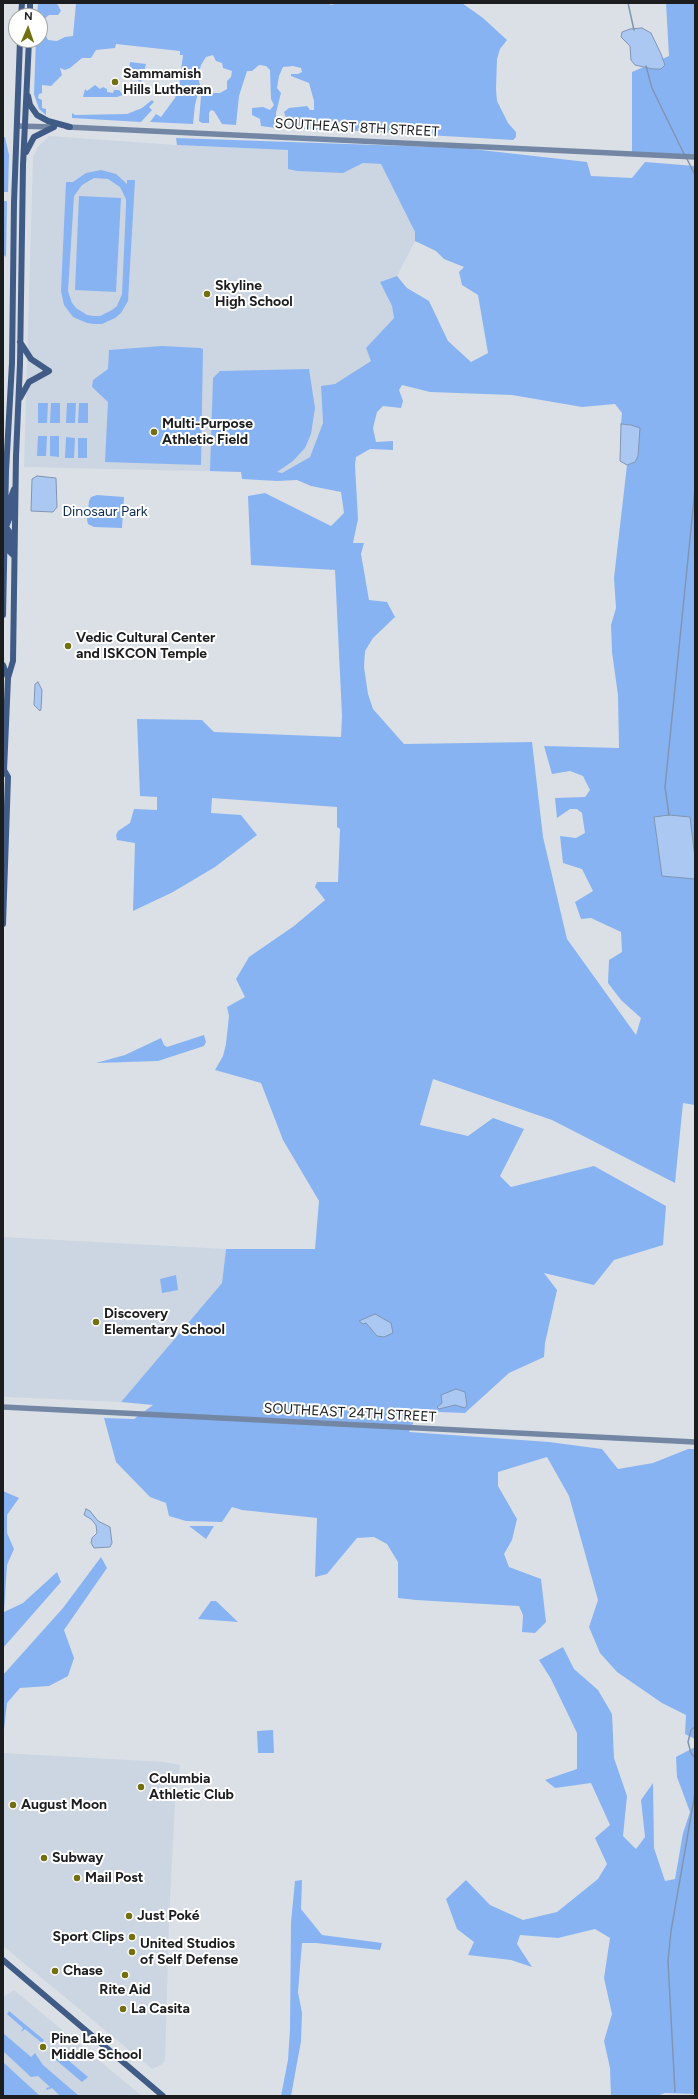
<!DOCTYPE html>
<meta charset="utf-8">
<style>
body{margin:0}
#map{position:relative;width:698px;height:2099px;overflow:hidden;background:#dbe0e6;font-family:Figtree,sans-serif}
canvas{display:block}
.frame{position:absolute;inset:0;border:4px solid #1c1d1f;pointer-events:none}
.north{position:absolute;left:8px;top:8px;width:40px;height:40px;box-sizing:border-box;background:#fff;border:1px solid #a4a5a5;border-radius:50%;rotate:2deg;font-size:11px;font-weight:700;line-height:16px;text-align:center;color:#1c1d1f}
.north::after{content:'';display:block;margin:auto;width:14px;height:18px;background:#737011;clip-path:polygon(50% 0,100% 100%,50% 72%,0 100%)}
</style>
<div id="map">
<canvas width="698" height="2099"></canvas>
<div class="frame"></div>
<div class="north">N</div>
</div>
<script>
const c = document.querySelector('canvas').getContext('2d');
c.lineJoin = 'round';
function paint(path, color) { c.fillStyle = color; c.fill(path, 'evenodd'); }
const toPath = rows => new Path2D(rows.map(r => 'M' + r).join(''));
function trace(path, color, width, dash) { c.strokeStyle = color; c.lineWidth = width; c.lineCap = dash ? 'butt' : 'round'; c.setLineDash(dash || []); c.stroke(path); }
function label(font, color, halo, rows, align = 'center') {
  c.font = font + ' Figtree,sans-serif'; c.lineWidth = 4; c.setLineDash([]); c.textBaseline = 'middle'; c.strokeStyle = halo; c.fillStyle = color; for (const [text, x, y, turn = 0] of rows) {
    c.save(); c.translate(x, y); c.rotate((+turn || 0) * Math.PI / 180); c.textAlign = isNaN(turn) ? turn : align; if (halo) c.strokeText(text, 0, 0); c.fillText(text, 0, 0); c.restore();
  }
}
paint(toPath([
 [49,136,176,145,289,150,343,173,363,163,381,164,415,232,415,241,397,276,380,282,392,306,394,318,366,348,371,361,335,384,321,387,323,423,310,457,282,473,24,467,33,157,38,147],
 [3,1237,226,1249,222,1283,121,1402,7,1397,3,1396],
 [3,1753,164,1762,180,1765,175,1803,169,1920,165,2061,161,2065,152,2069,3,1946],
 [14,1990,142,2096,3,2096,3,1997]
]), '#ccd5e2');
paint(toPath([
 [38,3,55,3,58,5,61,11,58,15,49,15,43,20,48,29,45,34,48,40,57,41,65,37,73,36,76,3,328,3,331,5,338,3,462,3,483,18,507,40,500,49,497,59,496,89,497,101,508,123,516,132,516,137,513,140,341,130,332,121,328,123,327,130,281,128,280,126,294,125,296,123,295,119,286,118,284,112,289,108,307,106,310,110,314,110,314,101,309,83,291,76,291,74,298,74,302,72,301,68,293,66,283,67,279,76,277,88,281,93,276,113,276,128,261,126,260,119,252,115,252,108,263,107,270,110,274,105,271,99,270,70,266,66,259,65,252,71,247,71,239,96,236,125,222,124,214,111,211,110,209,113,209,123,202,123,199,121,201,96,204,93,220,93,227,89,227,81,231,77,232,71,223,68,222,63,216,61,213,55,206,57,201,65,198,78,200,85,195,105,193,124,150,122,156,114,161,117,175,98,179,86,183,55,180,55,180,51,116,44,115,48,96,50,91,58,82,58,70,68,65,70,60,68,62,75,51,86,42,85,42,93,39,94,38,98,42,100,42,108,46,109,46,115,39,109,34,94,36,40,40,40,40,16,37,16],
 [666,3,695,3,695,157,632,153,632,72,669,56],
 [130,62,146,64,141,82,134,78,135,73,129,70],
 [95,85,100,89,103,87,107,89,107,92,113,93,114,90,119,90,123,95,117,97,83,97,85,89,87,91],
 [152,100,154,102,149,107,152,110,141,122,72,118,72,113,75,115,127,114,142,108],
 [3,137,5,137,9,155,8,192,3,192],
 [176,138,463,148,587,162,591,176,632,178,645,162,695,166,695,1105,683,1103,675,1183,552,1120,433,1079,420,1125,468,1136,493,1118,524,1129,500,1176,511,1187,594,1166,666,1206,663,1245,614,1260,594,1285,544,1273,557,1290,545,1343,544,1357,509,1373,465,1413,438,1412,417,1415,409,1432,549,1442,602,1449,618,1469,653,1463,688,1449,695,1449,695,1739,685,1734,686,1715,662,1703,617,1672,600,1653,589,1627,598,1600,569,1496,547,1457,498,1472,498,1486,517,1519,512,1540,504,1554,509,1567,541,1579,546,1622,535,1633,522,1632,523,1615,519,1606,416,1600,398,1598,398,1562,387,1544,374,1537,357,1538,327,1574,315,1577,317,1518,242,1510,232,1507,222,1522,186,1521,169,1516,166,1503,150,1497,116,1462,104,1418,134,1419,153,1405,121,1402,222,1283,226,1249,315,1249,319,1201,283,1140,261,1083,215,1070,223,1056,226,1044,229,1016,227,1007,245,997,236,979,249,957,294,926,325,900,315,887,317,882,338,882,340,829,337,827,337,807,212,798,211,813,241,815,257,835,215,867,173,892,133,911,135,843,117,840,116,835,118,831,130,823,134,809,157,810,157,797,140,796,137,719,202,720,214,732,341,737,342,716,335,570,251,565,248,496,265,493,331,526,344,513,341,492,311,486,297,480,277,481,242,479,241,472,210,471,213,378,220,371,309,369,315,408,311,434,305,448,293,461,277,472,282,473,310,457,323,423,321,386,335,384,371,361,366,348,394,318,392,306,380,282,397,276,407,288,429,301,448,341,471,362,488,353,478,295,462,285,459,272,464,267,444,259,436,251,415,241,415,232,381,164,363,163,343,173,297,171,288,169,288,150,177,145],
 [402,385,430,392,512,395,582,407,615,404,622,413,621,424,631,425,635,462,627,465,614,578,616,608,611,625,612,652,618,695,619,748,544,746,552,774,570,771,583,776,590,790,585,797,555,798,557,818,570,809,577,809,582,813,585,833,576,838,560,836,563,863,582,869,593,891,575,902,581,919,591,918,621,932,622,952,609,960,608,983,621,1000,641,1018,636,1035,567,939,543,837,532,742,404,744,373,709,368,694,364,667,365,651,373,638,395,617,387,602,369,600,361,554,364,543,353,543,358,519,355,465,356,457,370,449,393,450,393,441,376,442,373,428,377,412,383,406,401,408,403,401,399,390],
 [101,170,116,174,127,184,127,180,135,180,128,301,121,313,115,318,102,324,94,324,87,323,73,317,64,305,61,291,66,182,73,182,86,173],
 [94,178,108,179,120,187,126,199,126,206,122,294,117,306,112,310,100,316,94,316,87,315,76,308,72,303,68,291,74,196,82,185],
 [79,196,121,198,116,292,75,290],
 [3,201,7,201,6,257,3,254],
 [162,346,200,348,203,349,201,465,105,462,108,402,92,387,93,380,108,369,109,350],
 [38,403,48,403,47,423,38,423],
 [51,403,60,403,60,423,50,423],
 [67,403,76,403,75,423,66,423],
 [79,403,88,403,88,423,78,423],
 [38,436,47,436,46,456,37,456],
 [50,436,59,436,59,457,50,456],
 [66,437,75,438,74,458,65,458],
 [78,438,87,438,87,458,78,458],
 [97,495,124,497,122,528,94,527,88,524,87,520,89,501,91,497],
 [204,1035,206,1042,204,1046,158,1061,96,1063,125,1055,161,1038,164,1045,167,1047],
 [176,1275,178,1290,162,1293,160,1279],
 [3,1491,19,1498,7,1515,7,1533,14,1549,7,1565,4,1612,23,1603,57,1572,61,1582,3,1648],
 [189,1526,214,1526,206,1539],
 [101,1557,107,1568,64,1630,74,1658,68,1676,49,1686,20,1688,7,1703,3,1738,3,1675,63,1608],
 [211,1601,216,1601,238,1622,198,1619],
 [563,1647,574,1669,598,1690,612,1714,614,1758,627,1796,623,1836,636,1849,645,1837,641,1800,653,1783,654,1848,665,1881,675,1879,683,1833,690,1812,677,1777,676,1757,695,1747,695,2094,665,2093,657,2096,611,2096,610,2068,604,2041,612,2014,604,1978,610,1938,595,1929,558,1938,520,1935,517,1944,532,1967,511,1960,468,1955,474,1942,457,1929,446,1899,466,1880,490,1905,523,1920,557,1912,598,1879,607,1864,595,1838,610,1825,591,1783,555,1788,545,1780,577,1769,577,1733,551,1679,539,1660],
 [273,1730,274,1753,258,1753,257,1731],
 [302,1880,301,1909,322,1935,382,1943,380,1950,316,1943,302,1943,298,1992,302,2013,301,2041,291,2096,281,2096,288,2060,290,2029,291,1922,295,1881],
 [9,2011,44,2040,42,2043,25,2029,21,2032,23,2028,7,2014],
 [3,2033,31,2057,35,2053,43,2065,79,2096,60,2096,52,2088,47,2090,46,2088,50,2087,38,2076,31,2077,3,2051],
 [55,2049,88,2077,82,2082,50,2055],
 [3,2063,4,2063,40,2096,3,2096]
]), '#88b3f2');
const water = toPath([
 [642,28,651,33,661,54,665,65,661,69,653,69,635,65,631,60,630,46,621,37,622,32,630,29,642,28],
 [621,424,631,425,640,428,638,456,635,462,627,465,620,461,621,424],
 [37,476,56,478,57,507,53,512,31,511,32,479,37,476],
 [38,682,42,690,41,709,40,711,34,705,35,684,38,682],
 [669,815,690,817,695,858,695,879,662,876,654,817,669,815],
 [375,1314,391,1323,393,1333,384,1337,377,1336,366,1323,363,1324,359,1321,375,1314],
 [456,1389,465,1392,467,1405,465,1408,455,1405,439,1409,437,1407,442,1403,441,1395,456,1389],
 [86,1509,90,1511,98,1521,110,1527,112,1543,110,1547,94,1548,91,1543,92,1538,97,1533,96,1525,91,1519,84,1515,86,1509]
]);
paint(water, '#abc8f2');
trace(water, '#8095b3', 1);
trace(toPath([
 [628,3,634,30],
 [646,66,652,88,684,154],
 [687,159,695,175],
 [669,815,665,787,695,489],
 [695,1727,691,1730,688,1742,691,1753,695,1758],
 [675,2092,668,1961,671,1931,695,1793]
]), '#8095b3', 1.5);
trace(toPath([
 [17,126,54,127],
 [67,127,695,157],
 [3,1407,695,1442]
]), '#7387a4', 5.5);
trace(toPath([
 [21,16,22,3],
 [30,16,30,3],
 [28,96,30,105,37,115,48,121,70,127],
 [26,152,34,137,54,127],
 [20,342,31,359,49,371],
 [20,398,29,382,49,371],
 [14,489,11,497,10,517,6,527,10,533,10,552,14,556],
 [3,615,6,471,12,363,14,202,20,40],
 [3,665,8,678],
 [3,924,8,777,4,770,8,678,13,661,16,456,20,364,23,165,29,40],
 [3,1960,163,2096]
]), '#405c86', 6);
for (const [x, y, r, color] of [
 [115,82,4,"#737011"],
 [207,294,4,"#737011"],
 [154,432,4,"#737011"],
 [68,646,4,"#737011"],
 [96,1322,4,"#737011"],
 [141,1787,4,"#737011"],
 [13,1805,4,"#737011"],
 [44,1858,4,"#737011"],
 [77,1878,4,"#737011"],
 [129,1916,4,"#737011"],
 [132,1937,4,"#737011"],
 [132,1952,4,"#737011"],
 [55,1971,4,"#737011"],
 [125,1975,4,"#737011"],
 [123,2009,4,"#737011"],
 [43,2047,4,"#737011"]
]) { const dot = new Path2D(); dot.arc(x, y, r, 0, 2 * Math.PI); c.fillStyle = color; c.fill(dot); trace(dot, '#fff', 1.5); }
label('bold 14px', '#1c1d1f', '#fff', [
 ["Sammamish",123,74],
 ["Hills Lutheran",123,90],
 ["Skyline",215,286],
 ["High School",215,302],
 ["Multi-Purpose",162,424],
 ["Athletic Field",162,440],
 ["Vedic Cultural Center",76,638],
 ["and ISKCON Temple",76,654],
 ["Discovery",104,1314],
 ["Elementary School",104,1330],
 ["Columbia",149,1779],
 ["Athletic Club",149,1795],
 ["August Moon",21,1805],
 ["Subway",52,1858],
 ["Mail Post",85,1878],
 ["Just Poké",137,1916],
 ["Sport Clips",124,1937,"right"],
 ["United Studios",140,1944],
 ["of Self Defense",140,1960],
 ["Chase",63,1971],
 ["Rite Aid",125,1990,"center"],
 ["La Casita",131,2009],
 ["Pine Lake",51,2039],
 ["Middle School",51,2055]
], 'left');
label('14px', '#1c1d1f', '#fff', [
 ["SOUTHEAST 8TH STREET",357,128,3],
 ["SOUTHEAST 24TH STREET",350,1413,3]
]);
label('14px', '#0c2b55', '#fff', [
 ["Dinosaur Park",105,512]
]);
</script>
